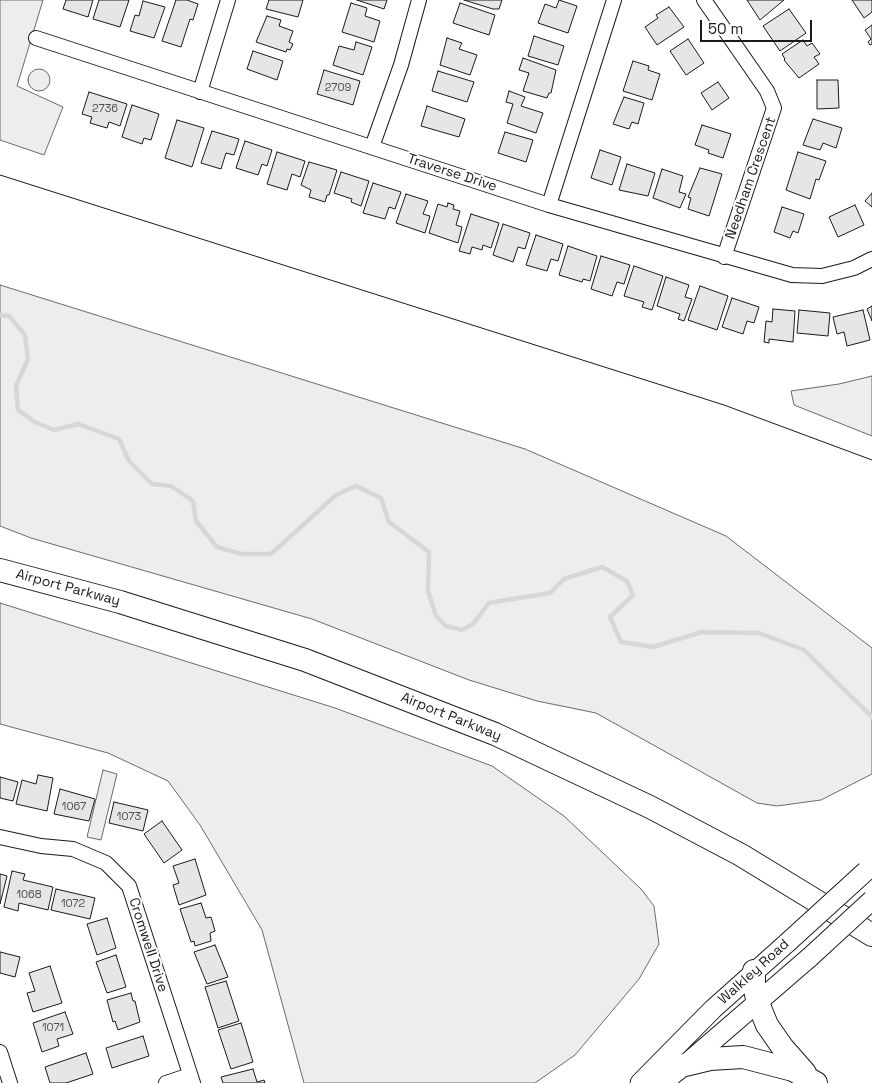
<!DOCTYPE html>
<style>
body{margin:0}
#map{position:relative;width:872px;height:1083px;overflow:hidden;background:#fff;font-family:"Space Grotesk",sans-serif}
canvas{display:block}
.scale{position:absolute;left:700px;top:20px;width:112px;height:22px;box-sizing:border-box;border:2px solid #1a1a1a;border-top:0;padding-left:6px;font-size:15px;line-height:18px;white-space:nowrap;color:#1a1a1a;-webkit-text-stroke:4px #fff;paint-order:stroke}
</style>
<div id="map">
<canvas width="872" height="1083"></canvas>
<div class="scale">50 m</div>
</div>
<script>
const c = document.querySelector('canvas').getContext('2d');
c.lineJoin = 'round';
function paint(path, color) { c.fillStyle = color; c.fill(path, 'evenodd'); }
const toPath = rows => new Path2D(rows.map(r => 'M' + r).join(''));
function trace(path, color, width, dash) { c.strokeStyle = color; c.lineWidth = width; c.lineCap = dash ? 'butt' : 'round'; c.setLineDash(dash || []); c.stroke(path); }
function label(font, color, halo, rows, align = 'center') {
  c.font = font + ' "Space Grotesk",sans-serif'; c.lineWidth = 4; c.setLineDash([]); c.textBaseline = 'middle'; c.strokeStyle = halo; c.fillStyle = color; for (const [text, x, y, turn = 0] of rows) {
    c.save(); c.translate(x, y); c.rotate((+turn || 0) * Math.PI / 180); c.textAlign = isNaN(turn) ? turn : align; if (halo) c.strokeText(text, 0, 0); c.fillText(text, 0, 0); c.restore();
  }
}
const green = toPath([
 [0,0,43,0,17,86,63,107,44,155,0,140,0,0],
 '28 80a11 11 0 1 1 22 0a11 11 0 1 1-22 0Z',
 [0,285,525,449,726,536,872,648,872,774,821,800,777,806,757,803,596,713,537,701,469,680,312,619,31,538,0,526,0,285],
 [872,376,872,436,794,405,791,391,839,384,872,376],
 [0,603,335,708,492,766,564,816,641,889,654,906,659,944,639,979,575,1055,535,1083,304,1083,262,930,200,825,168,781,108,753,0,724,0,603],
 [103,770,117,774,101,840,87,837,103,770]
]);
paint(green, '#ededed');
trace(green, '#6a6a6a', 1);
trace(toPath([
 [0,315,9,316,25,335,28,359,16,386,18,410,35,422,54,430,78,424,119,439,129,461,152,484,171,486,193,501,196,521,217,547,241,554,271,554,336,495,356,486,381,498,389,522,429,552,428,591,436,616,446,626,462,630,474,623,489,603,550,593,564,579,602,567,627,581,633,595,610,617,621,642,653,647,702,632,759,633,804,650,872,717]
]), '#d7d7d7', 4.5);
const building = toPath([
 [66,0,93,0,88,17,63,9,66,0],
 [99,0,129,0,120,27,93,19,99,0],
 [176,0,187,0,198,4,193,20,190,19,181,47,162,41,176,0],
 [269,0,303,0,298,17,266,9,269,0],
 [357,0,387,0,384,9,357,0],
 [464,0,502,0,499,9,493,9,464,0],
 [559,0,577,6,568,33,538,23,545,4,556,8,559,0],
 [747,0,784,0,760,20,747,0],
 [852,0,872,0,872,12,864,18,852,0],
 [143,1,165,7,154,38,130,31,135,15,139,16,143,1],
 [351,3,367,8,365,16,380,21,374,42,342,32,351,3],
 [460,3,495,15,489,35,453,23,460,3],
 [669,7,684,27,657,45,645,27,658,18,656,15,669,7],
 [789,9,806,33,780,51,763,26,789,9],
 [267,16,281,20,279,26,293,31,289,42,293,44,290,50,287,49,286,52,256,42,267,16],
 [872,25,872,44,870,45,868,42,871,39,865,30,872,25],
 [534,36,564,46,558,65,528,56,534,36],
 [447,38,462,43,459,49,477,55,470,75,440,65,447,38],
 [688,39,704,63,686,75,670,51,688,39],
 [803,40,807,46,812,43,820,54,814,57,819,64,799,78,784,60,785,59,782,54,803,40],
 [356,42,372,47,363,75,333,65,339,46,354,50,356,42],
 [253,51,283,61,277,80,247,69,253,51],
 [523,58,556,70,551,93,549,93,547,98,523,91,529,73,519,70,523,58],
 [633,61,649,66,648,70,660,74,652,100,623,91,633,61],
 [324,70,360,81,353,105,317,94,324,70],
 [438,71,474,82,467,102,432,91,438,71],
 [817,80,838,80,839,108,817,109,817,80],
 [718,82,729,98,712,110,701,93,718,82],
 [509,91,525,97,521,106,543,113,536,133,507,123,513,104,506,102,509,91],
 [89,92,127,104,120,126,109,122,107,128,90,123,92,117,82,114,89,92],
 [624,97,644,103,638,124,632,122,629,129,613,124,624,97],
 [132,105,159,114,151,140,144,138,142,144,122,137,132,105],
 [427,106,465,119,459,137,421,126,427,106],
 [813,119,842,128,836,148,823,143,820,150,803,145,813,119],
 [177,120,204,128,192,167,165,158,177,120],
 [702,125,731,134,723,158,708,153,709,150,695,145,702,125],
 [212,131,239,139,234,155,226,153,221,169,201,163,212,131],
 [505,132,533,140,526,162,498,153,505,132],
 [245,141,272,150,267,166,262,164,258,175,236,168,245,141],
 [600,150,621,157,612,185,591,178,600,150],
 [277,152,305,161,300,177,292,174,287,190,267,184,277,152],
 [798,152,826,161,819,180,816,179,810,199,786,190,798,152],
 [309,162,337,170,329,195,327,195,325,202,309,197,311,190,301,185,309,162],
 [627,164,655,173,648,196,619,190,627,164],
 [700,168,722,174,709,216,688,209,691,198,688,197,700,168],
 [662,169,683,176,679,192,686,194,680,208,653,198,662,169],
 [341,172,369,181,361,206,351,202,352,199,334,193,341,172],
 [373,183,401,192,395,209,389,207,385,219,363,213,373,183],
 [872,193,872,207,865,201,872,193],
 [406,194,428,201,423,214,430,216,425,233,396,223,406,194],
 [448,203,454,205,453,209,460,211,456,225,462,227,458,243,429,233,438,204,447,207,448,203],
 [855,205,864,225,838,237,829,217,855,205],
 [782,207,804,214,798,233,793,231,790,238,774,232,782,207],
 [471,214,499,223,491,248,483,245,482,250,472,247,470,254,459,251,471,214],
 [503,224,530,233,525,249,518,247,513,262,493,255,503,224],
 [536,235,563,244,558,261,551,259,547,271,526,265,536,235],
 [568,246,597,256,590,281,583,279,582,282,559,275,568,246],
 [601,256,630,265,624,284,617,282,612,296,591,289,601,256],
 [634,266,663,276,652,310,642,307,644,302,624,296,634,266],
 [666,277,689,285,685,297,692,299,684,321,678,319,680,314,657,306,666,277],
 [700,286,728,296,717,330,688,320,700,286],
 [732,298,759,307,754,323,747,321,743,334,722,327,732,298],
 [872,306,872,321,867,309,872,306],
 [773,309,795,311,793,342,769,339,769,343,764,342,766,321,772,322,773,309],
 [799,310,830,313,828,336,797,333,799,310],
 [863,310,870,340,847,346,844,332,837,334,833,317,863,310],
 [38,775,53,778,47,811,16,804,22,780,36,784,38,775],
 [0,777,18,782,13,801,0,798,0,777],
 [60,789,95,799,89,821,54,814,60,789],
 [114,802,148,810,143,831,109,823,114,802],
 [162,821,182,850,164,863,144,834,162,821],
 [195,859,206,895,179,905,173,885,179,883,173,866,195,859],
 [12,871,25,874,23,880,53,887,48,910,19,903,18,911,4,907,12,871],
 [0,874,7,876,0,904,0,874],
 [56,889,95,898,90,919,51,910,56,889],
 [201,903,206,918,211,917,215,931,210,933,211,941,195,946,194,941,191,942,180,909,201,903],
 [107,918,116,948,97,955,87,924,107,918],
 [215,945,228,977,207,984,194,952,215,945],
 [0,952,20,957,15,977,0,973,0,952],
 [116,955,126,987,107,993,96,962,116,955],
 [50,966,62,1003,33,1012,27,993,35,991,29,973,50,966],
 [226,981,239,1021,218,1028,205,987,226,981],
 [131,993,133,1001,135,1001,140,1022,118,1030,115,1021,113,1022,107,1000,131,993],
 [65,1012,73,1034,57,1039,59,1046,42,1052,33,1023,65,1012],
 [241,1023,253,1062,231,1069,218,1030,241,1023],
 [143,1036,149,1056,112,1068,106,1048,143,1036],
 [86,1053,93,1074,66,1083,50,1083,45,1067,86,1053],
 [253,1069,257,1082,264,1080,265,1083,223,1083,221,1077,253,1069]
]);
paint(building, '#e6e6e6');
trace(building, '#1a1a1a', 1);
const minor = toPath([
 [704,0,767,91,774,108,724,257],
 [36,38,549,205,792,275,822,276,854,268,872,259],
 [200,92,228,0],
 [372,147,401,65,419,0],
 [549,205,614,0],
 [0,837,41,846,73,849,106,863,129,886,193,1083],
 [0,1052,10,1083],
 [166,1083,190,1075]
]);
const secondary = toPath([
 [640,1083,713,1009,787,943],
 [662,1083,685,1065,810,957]
]);
const trunk = toPath([
 [0,570,120,602,305,660,495,734,650,807,741,855,872,935],
 [754,971,754,985,758,1003,767,1025,783,1048,805,1073],
 [685,1065,710,1059,743,1057,793,1070,816,1083]
]);
trace(minor, '#1a1a1a', 16);
trace(secondary, '#1a1a1a', 21);
trace(trunk, '#1a1a1a', 24);
trace(minor, '#fff', 14);
trace(secondary, '#fff', 19);
trace(trunk, '#fff', 22);
trace(toPath([
 [0,175,724,405,872,460]
]), '#1a1a1a', 1);
const secondaryBridge = toPath([
 [787,943,866,871],
 [810,957,872,900]
]);
trace(secondaryBridge, '#1a1a1a', 21, []);
trace(secondaryBridge, '#fff', 19);
label('11px', '#4d4d4d', null, [
 ["2709",338,88],
 ["2736",105,109],
 ["1067",74,807],
 ["1073",129,817],
 ["1068",29,895],
 ["1072",73,904],
 ["1071",53,1028]
]);
label('14px', '#1a1a1a', '#fff', [
 ["Traverse Drive",452,173,18],
 ["Needham Crescent",751,178,-71],
 ["Airport Parkway",68,588,15],
 ["Airport Parkway",451,717,22],
 ["Cromwell Drive",148,945,72],
 ["Walkley Road",754,972,-42]
]);
</script>
